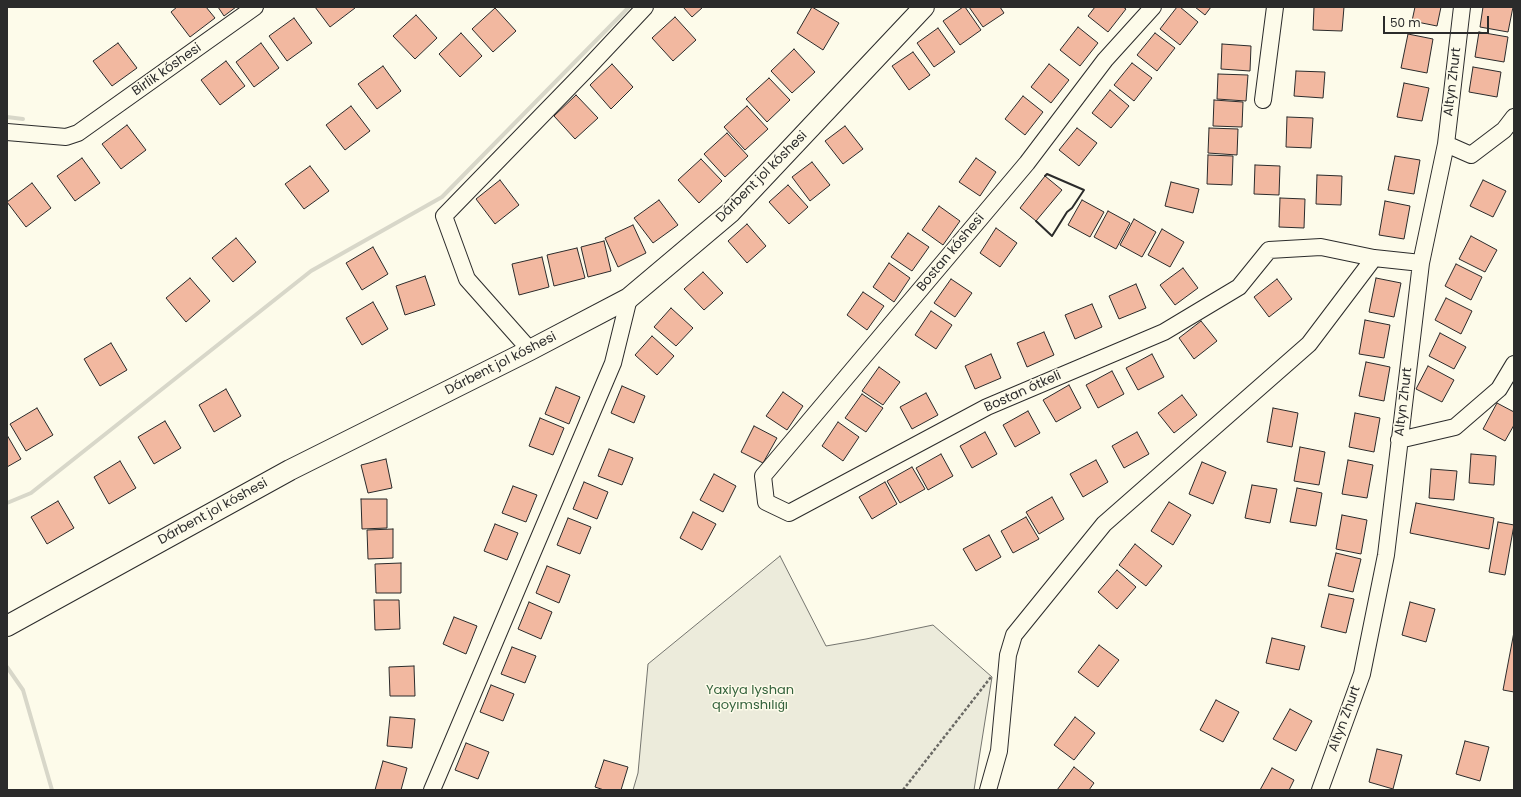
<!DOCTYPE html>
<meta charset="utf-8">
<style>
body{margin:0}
#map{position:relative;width:1521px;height:797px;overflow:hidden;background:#fdfbea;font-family:Poppins,sans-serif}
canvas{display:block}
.frame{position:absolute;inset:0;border:8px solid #2b2b2b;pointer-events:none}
.scale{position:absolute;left:1383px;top:16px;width:106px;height:18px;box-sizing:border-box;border:2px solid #2b2b2b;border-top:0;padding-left:5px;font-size:12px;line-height:14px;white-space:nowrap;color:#2b2b2b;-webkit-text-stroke:3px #fdfbea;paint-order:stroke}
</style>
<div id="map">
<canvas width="1521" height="797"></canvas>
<div class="frame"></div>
<div class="scale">50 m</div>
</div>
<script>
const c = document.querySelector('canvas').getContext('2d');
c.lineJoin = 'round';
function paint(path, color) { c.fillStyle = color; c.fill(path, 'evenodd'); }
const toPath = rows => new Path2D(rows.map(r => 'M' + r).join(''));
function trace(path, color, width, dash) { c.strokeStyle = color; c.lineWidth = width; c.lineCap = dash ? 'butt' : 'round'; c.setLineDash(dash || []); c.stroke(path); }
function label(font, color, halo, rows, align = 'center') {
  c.font = font + ' Poppins,sans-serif'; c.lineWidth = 3; c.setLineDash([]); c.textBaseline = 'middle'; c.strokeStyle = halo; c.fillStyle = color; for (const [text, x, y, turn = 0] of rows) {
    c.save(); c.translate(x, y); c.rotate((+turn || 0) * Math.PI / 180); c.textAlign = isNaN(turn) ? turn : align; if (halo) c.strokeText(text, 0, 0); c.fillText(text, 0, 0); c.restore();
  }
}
const green = toPath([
 [780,556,826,646,866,639,933,625,992,677,974,790,633,790,638,773,648,664,780,556]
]);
paint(green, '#ecebdb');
trace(green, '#74746e', 1);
trace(toPath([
 [7,117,23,119],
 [7,503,31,493,311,271,442,197,629,7],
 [7,667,23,690,52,790]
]), '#d8d7c9', 4);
const building = toPath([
 [177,7,206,7,215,18,190,37,171,12,177,7],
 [218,7,236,7,224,16,218,7],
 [315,7,354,7,355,8,330,27,315,7],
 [683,7,703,7,692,17,683,7],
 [812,7,839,23,823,50,797,33,812,7],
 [963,7,965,7,981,30,960,45,943,21,963,7],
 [969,7,1000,7,1004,13,983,27,969,7],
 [1095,7,1123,7,1126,9,1108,32,1088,16,1095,7],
 [1177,7,1180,7,1198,22,1180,45,1160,29,1177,7],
 [1195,7,1211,7,1205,15,1195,7],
 [1314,7,1344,7,1342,31,1313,30,1314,7],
 [1415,7,1441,7,1437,26,1412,21,1415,7],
 [1483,7,1513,7,1508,32,1480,27,1483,7],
 [495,8,516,31,493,52,472,29,495,8],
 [416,15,437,38,415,59,393,36,416,15],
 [675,17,696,40,673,61,652,38,675,17],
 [294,18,312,43,287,61,269,36,294,18],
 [1078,27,1098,43,1080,66,1060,50,1078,27],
 [938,28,955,52,934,67,917,43,938,28],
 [1479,32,1508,37,1504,62,1475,57,1479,32],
 [461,33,482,56,460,77,439,54,461,33],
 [1155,33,1175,48,1157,71,1137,55,1155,33],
 [1408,34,1433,39,1427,73,1401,68,1408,34],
 [118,43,137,68,112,86,93,61,118,43],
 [261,43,279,68,254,87,236,62,261,43],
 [1222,44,1251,46,1250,71,1221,69,1222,44],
 [794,49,815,72,792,93,771,71,794,49],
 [913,52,930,75,909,90,892,66,913,52],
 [226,61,245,86,220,105,201,80,226,61],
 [1132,63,1152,78,1134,101,1114,85,1132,63],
 [612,64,633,87,611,109,590,85,612,64],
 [1049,64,1069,80,1051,103,1031,87,1049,64],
 [383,66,401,91,377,109,358,84,383,66],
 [1473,67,1501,72,1497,97,1469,92,1473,67],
 [1296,71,1325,72,1323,98,1294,96,1296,71],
 [1218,74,1248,75,1246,101,1217,99,1218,74],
 [769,78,790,100,767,122,746,99,769,78],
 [1404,83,1429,88,1422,121,1397,117,1404,83],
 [1110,90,1129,106,1111,128,1092,113,1110,90],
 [576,95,598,118,575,139,554,116,576,95],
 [1023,96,1043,112,1025,135,1005,119,1023,96],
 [1214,100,1243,102,1242,127,1213,126,1214,100],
 [351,106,370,131,345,150,326,125,351,106],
 [747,106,768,129,745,150,724,127,747,106],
 [1287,117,1313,118,1311,148,1286,147,1287,117],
 [127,125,146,150,121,169,102,144,127,125],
 [845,126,863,149,843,164,825,141,845,126],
 [1077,128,1097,143,1079,166,1059,150,1077,128],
 [1209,128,1238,129,1237,155,1208,153,1209,128],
 [727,133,748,156,725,177,704,154,727,133],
 [1208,155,1233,156,1232,185,1207,184,1208,155],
 [1395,156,1420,160,1414,194,1388,190,1395,156],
 [82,158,100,183,75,201,57,176,82,158],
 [976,158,996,172,980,196,959,182,976,158],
 [701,159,722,181,699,203,678,180,701,159],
 [812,162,830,185,810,201,792,177,812,162],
 [1255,165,1280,166,1279,195,1254,194,1255,165],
 [310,166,329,191,304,209,285,184,310,166],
 [1317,175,1342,176,1341,205,1316,204,1317,175],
 [1045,176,1062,190,1036,221,1020,208,1045,176],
 [500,180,519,205,495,224,476,199,500,180],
 [1483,180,1506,191,1493,217,1470,206,1483,180],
 [1171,182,1199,189,1193,213,1165,206,1171,182],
 [32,183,51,208,26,227,7,202,32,183],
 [788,185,808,207,789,224,769,202,788,185],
 [1280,198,1305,199,1304,228,1279,227,1280,198],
 [659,200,678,225,653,243,634,218,659,200],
 [1082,200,1104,212,1090,237,1068,225,1082,200],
 [1385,201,1410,206,1404,239,1379,235,1385,201],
 [939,206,960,221,943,245,922,230,939,206],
 [1108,211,1130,223,1116,249,1094,237,1108,211],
 [1134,219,1156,232,1142,257,1120,245,1134,219],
 [747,224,766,246,747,263,728,241,747,224],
 [633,225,646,253,618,267,605,238,633,225],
 [996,228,1017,243,1000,267,980,253,996,228],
 [1162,229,1184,242,1170,267,1148,255,1162,229],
 [908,233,929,247,912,271,891,257,908,233],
 [1471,236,1497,250,1485,272,1459,259,1471,236],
 [236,238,256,262,233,282,212,258,236,238],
 [604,241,611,271,588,277,581,247,604,241],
 [373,247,388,274,362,290,346,263,373,247],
 [577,248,585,278,554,286,547,255,577,248],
 [542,257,549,287,519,295,512,264,542,257],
 [889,263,910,278,894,302,873,287,889,263],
 [1456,264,1482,277,1471,300,1445,286,1456,264],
 [1183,268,1198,288,1175,305,1160,285,1183,268],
 [703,272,723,293,704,310,684,289,703,272],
 [425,276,435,305,405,315,396,286,425,276],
 [190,278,210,301,186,322,166,298,190,278],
 [1376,278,1401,283,1394,317,1369,312,1376,278],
 [951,279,972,293,955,317,934,303,951,279],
 [1277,279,1292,299,1269,317,1254,297,1277,279],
 [1136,284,1146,308,1119,319,1109,296,1136,284],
 [863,292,884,306,867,330,847,315,863,292],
 [1446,298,1472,311,1461,334,1435,320,1446,298],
 [373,302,388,329,362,345,346,318,373,302],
 [1092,304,1102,327,1075,339,1065,315,1092,304],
 [671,308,693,328,676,346,654,327,671,308],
 [931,311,952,325,936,349,915,335,931,311],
 [1365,320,1390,325,1384,358,1359,354,1365,320],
 [1201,321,1217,341,1194,359,1179,338,1201,321],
 [1044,332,1054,355,1027,367,1017,343,1044,332],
 [1440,333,1466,347,1454,369,1429,356,1440,333],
 [652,336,674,356,657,375,635,355,652,336],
 [111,343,127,370,100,386,84,359,111,343],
 [991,354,1001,378,975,389,965,366,991,354],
 [1152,354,1164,377,1138,390,1126,368,1152,354],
 [1366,362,1390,367,1384,401,1359,396,1366,362],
 [1428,366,1454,380,1442,402,1416,389,1428,366],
 [879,367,900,382,883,405,862,391,879,367],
 [1112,371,1124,394,1098,408,1086,385,1112,371],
 [1069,385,1081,408,1056,422,1043,400,1069,385],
 [622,386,645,396,634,423,611,413,622,386],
 [556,387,580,397,569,424,545,414,556,387],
 [226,389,241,416,214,432,199,405,226,389],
 [783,392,803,406,787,430,766,416,783,392],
 [926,393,938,415,912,429,900,407,926,393],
 [862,394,883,408,866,432,845,418,862,394],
 [1182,395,1197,415,1174,433,1158,413,1182,395],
 [1497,403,1514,412,1514,425,1505,441,1483,429,1497,403],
 [37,408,53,435,26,451,10,424,37,408],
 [1273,408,1298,413,1292,447,1267,442,1273,408],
 [1028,411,1040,433,1015,447,1003,425,1028,411],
 [1355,413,1380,418,1374,452,1349,447,1355,413],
 [540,418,564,428,553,455,529,446,540,418],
 [165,421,181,448,154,464,138,437,165,421],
 [838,422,859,437,843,461,822,446,838,422],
 [754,426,777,438,763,463,741,452,754,426],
 [985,432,997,454,972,468,960,446,985,432],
 [1137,432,1149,454,1124,468,1112,446,1137,432],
 [7,435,21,459,7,467,7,435],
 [1300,447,1325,452,1319,485,1294,481,1300,447],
 [609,449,633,458,622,485,598,476,609,449],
 [941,454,953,476,928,490,916,468,941,454],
 [1471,454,1496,456,1494,485,1469,483,1471,454],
 [386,459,392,488,368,493,361,465,386,459],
 [1096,460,1108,482,1083,497,1070,474,1096,460],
 [1348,460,1373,465,1367,498,1342,494,1348,460],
 [120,461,136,488,109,504,94,477,120,461],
 [1202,462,1226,472,1213,504,1189,494,1202,462],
 [912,467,925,489,900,503,887,481,912,467],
 [1431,469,1457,471,1454,500,1429,498,1431,469],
 [714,474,736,486,723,512,700,500,714,474],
 [584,482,608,492,597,519,573,509,584,482],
 [885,482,897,504,872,519,859,497,885,482],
 [1252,485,1277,489,1270,523,1245,518,1252,485],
 [513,486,537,495,526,522,502,513,513,486],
 [1297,488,1322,493,1316,526,1290,522,1297,488],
 [1052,497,1064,519,1039,534,1026,512,1052,497],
 [361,499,387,499,387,528,362,529,361,499],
 [58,501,74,528,47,544,31,517,58,501],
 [1169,502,1191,515,1173,545,1151,531,1169,502],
 [1416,503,1494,518,1489,549,1410,533,1416,503],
 [693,512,716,524,702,550,680,538,693,512],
 [1342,515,1367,520,1361,554,1336,549,1342,515],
 [1026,517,1039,539,1013,553,1001,531,1026,517],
 [568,518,591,527,580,554,557,545,568,518],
 [1498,522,1514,525,1505,575,1489,572,1498,522],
 [495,524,518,533,507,560,484,551,495,524],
 [393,529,393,558,368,559,367,530,393,529],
 [989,535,1001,557,976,571,963,549,989,535],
 [1135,544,1162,566,1146,586,1119,565,1135,544],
 [1336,553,1361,559,1353,592,1328,586,1336,553],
 [401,563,401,593,376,593,375,564,401,563],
 [547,566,570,575,559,603,536,593,547,566],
 [1117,570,1136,587,1117,609,1098,592,1117,570],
 [1329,594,1354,599,1346,633,1321,627,1329,594],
 [374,600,399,600,400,629,375,630,374,600],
 [529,602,552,612,541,639,518,629,529,602],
 [1410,602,1435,609,1426,642,1402,635,1410,602],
 [454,617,477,626,466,654,443,644,454,617],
 [1514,632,1514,692,1503,690,1514,632],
 [1272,638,1305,646,1299,670,1266,663,1272,638],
 [1099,645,1119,660,1098,687,1078,672,1099,645],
 [512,647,536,656,525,683,501,674,512,647],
 [414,666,415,696,390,696,389,667,414,666],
 [491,685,514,694,503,721,480,712,491,685],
 [1216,700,1239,712,1223,742,1200,730,1216,700],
 [1290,709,1312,721,1296,751,1273,739,1290,709],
 [390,717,415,719,412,748,387,746,390,717],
 [1075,717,1095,733,1074,760,1054,745,1075,717],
 [1465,741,1489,747,1480,781,1456,774,1465,741],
 [466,743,489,752,478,779,455,770,466,743],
 [1377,749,1402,755,1393,789,1369,782,1377,749],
 [604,760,628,767,621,790,604,790,595,787,604,760],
 [383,761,407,768,401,790,375,790,383,761],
 [1074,767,1094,783,1089,790,1057,790,1074,767],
 [1272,768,1294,780,1289,790,1260,790,1272,768]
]);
paint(building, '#f2b8a0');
trace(building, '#2b2b2b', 1);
const minor = toPath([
 [1153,7,1105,60,1027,163,763,476,766,502,789,513,987,407,1164,332,1239,287,1269,250,1321,247,1374,258,1421,263],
 [1263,100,1275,7],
 [7,132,66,137,78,133,255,7],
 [1446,144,1471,155,1504,130,1514,117],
 [530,350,467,279,444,216,584,72,645,7],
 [1399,440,1455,427,1499,389,1514,364],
 [432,790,613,363,629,298],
 [988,790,999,751,1008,655,1014,635,1104,524,1309,344,1374,258],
 [1320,790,1362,674,1386,555,1421,263,1446,144,1462,7]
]);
const major = toPath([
 [7,626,290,470,530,350,629,298,731,212,924,7]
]);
trace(minor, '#2b2b2b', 18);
trace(major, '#2b2b2b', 22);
trace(toPath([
 [903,790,991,677]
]), '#6a6964', 2.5, [3, 2]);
trace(minor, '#fdfbea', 16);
trace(major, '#fdfbea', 20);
trace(toPath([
 [1036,221,1052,236,1067,212,1072,208,1084,190,1047,174,1045,176]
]), '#2b2b2b', 2);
label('13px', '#2b2b2b', '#fdfbea', [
 ["Birlik kóshesi",167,70,-35],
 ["Altyn Zhurt",1453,82,-83],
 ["Dárbent jol kóshesi",762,177,-45],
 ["Bostan kóshesi",951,253,-50],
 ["Dárbent jol kóshesi",501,364,-27],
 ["Bostan ótkeli",1023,392,-24],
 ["Altyn Zhurt",1404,402,-83],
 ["Dárbent jol kóshesi",213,512,-29],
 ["Altyn Zhurt",1345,719,-70]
]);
label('13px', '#34623c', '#fdfbea', [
 ["Yaxiya Iyshan",750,691],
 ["qoyımshılıǵı",750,706]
]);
</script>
